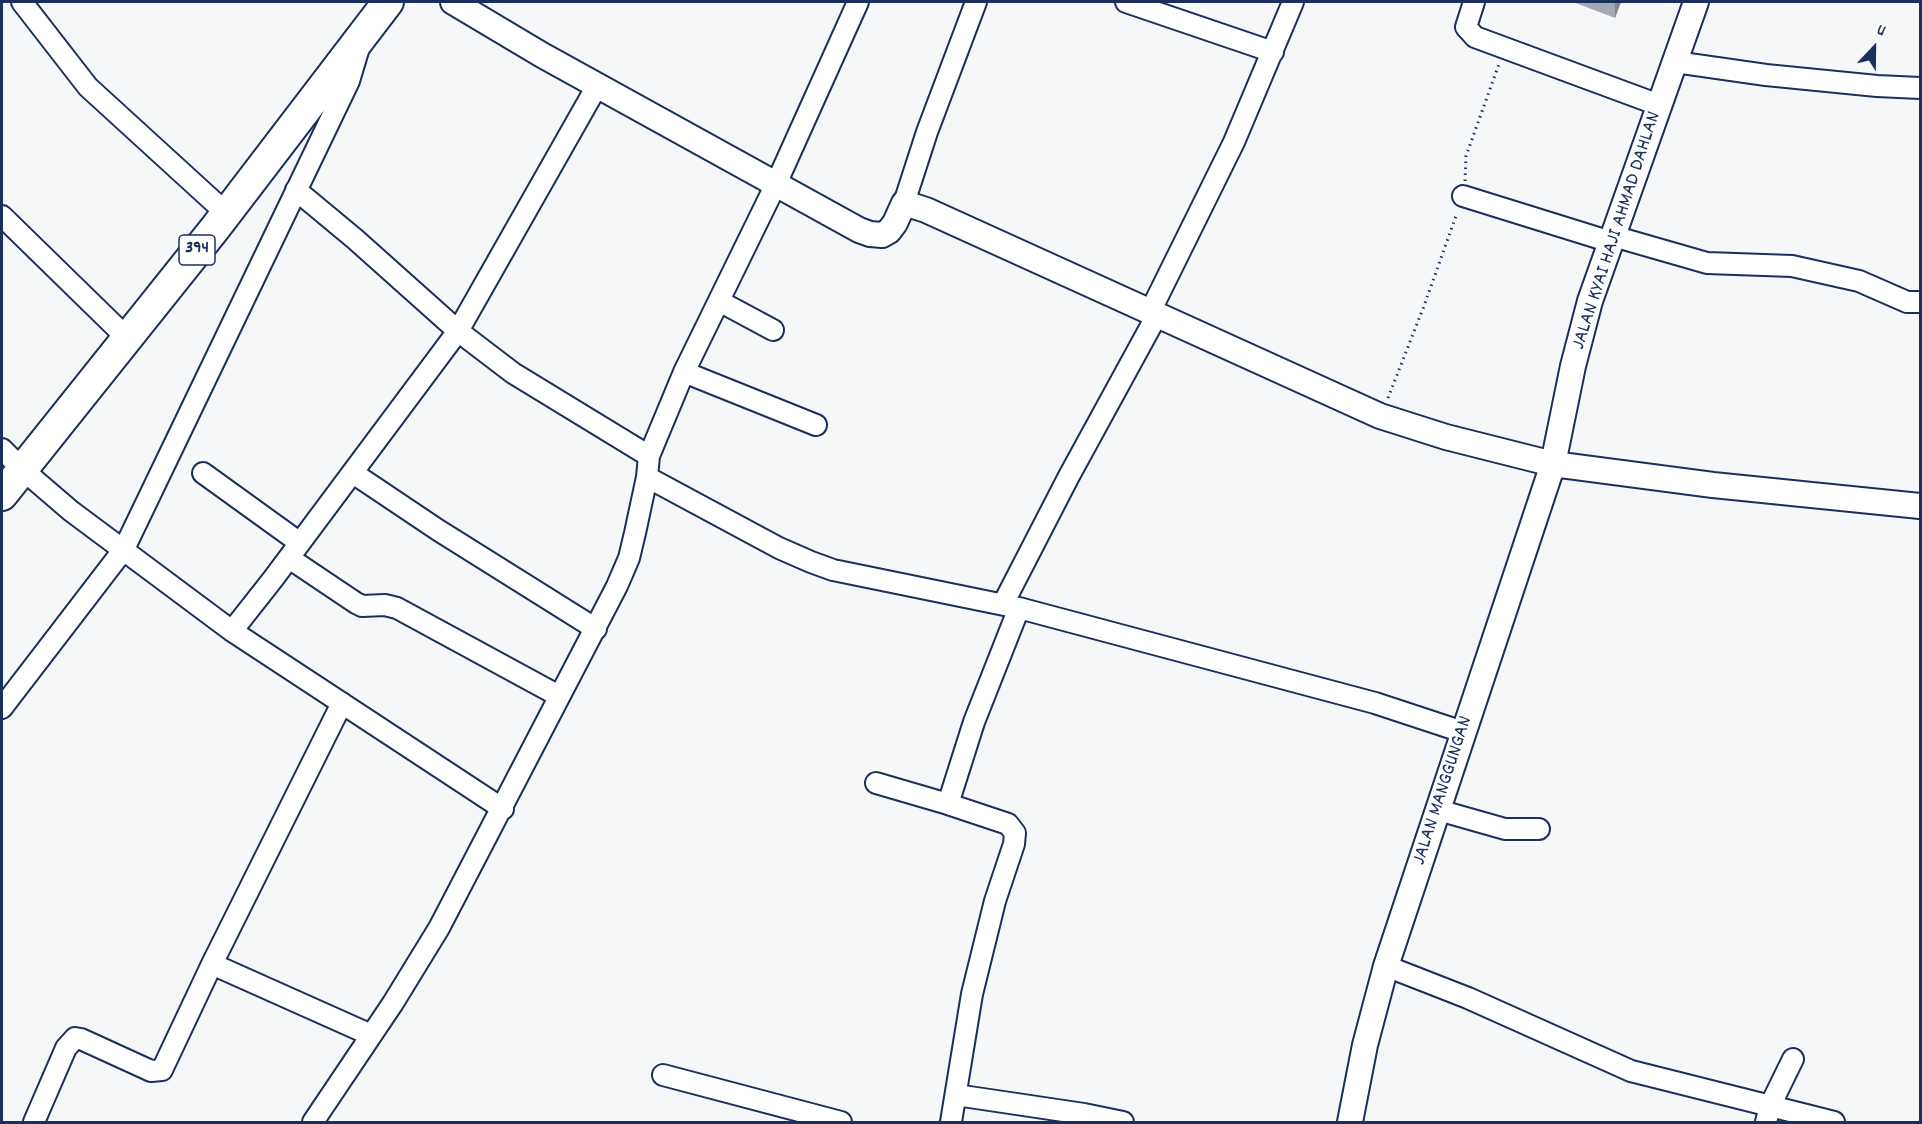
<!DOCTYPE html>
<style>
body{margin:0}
#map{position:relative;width:1922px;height:1124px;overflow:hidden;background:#f6f7f9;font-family:Dekko,sans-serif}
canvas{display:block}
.frame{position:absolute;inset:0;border:3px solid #1b2f5e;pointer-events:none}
.north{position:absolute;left:1844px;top:18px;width:60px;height:60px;-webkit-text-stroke:4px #fff;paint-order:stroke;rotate:22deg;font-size:16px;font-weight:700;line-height:24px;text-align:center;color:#1b2f5e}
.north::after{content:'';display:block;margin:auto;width:21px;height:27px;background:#1b2f5e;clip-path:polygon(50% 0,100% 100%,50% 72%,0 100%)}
</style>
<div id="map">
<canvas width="1922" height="1124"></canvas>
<div class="frame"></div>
<div class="north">U</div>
</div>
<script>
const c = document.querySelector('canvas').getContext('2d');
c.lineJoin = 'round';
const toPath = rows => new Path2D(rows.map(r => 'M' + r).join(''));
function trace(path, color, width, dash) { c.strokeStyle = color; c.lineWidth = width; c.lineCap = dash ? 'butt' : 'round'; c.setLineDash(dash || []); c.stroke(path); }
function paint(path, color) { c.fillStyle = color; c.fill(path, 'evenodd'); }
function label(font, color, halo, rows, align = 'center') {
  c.font = font + ' Dekko,sans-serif'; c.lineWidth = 4.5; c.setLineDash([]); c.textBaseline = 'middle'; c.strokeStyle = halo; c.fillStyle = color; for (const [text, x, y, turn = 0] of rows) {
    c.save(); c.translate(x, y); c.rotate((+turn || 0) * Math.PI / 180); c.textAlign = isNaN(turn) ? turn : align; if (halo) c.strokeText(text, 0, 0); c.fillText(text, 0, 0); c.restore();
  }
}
const minor = toPath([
 [22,2,88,87,226,213],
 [1126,2,1273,52],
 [1474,2,1466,27,1475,37,1659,105],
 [1675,62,1766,75,1877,86,1920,88],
 [296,190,355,239,458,331,513,373,649,456],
 [1463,196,1611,242],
 [904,203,927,132,976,2],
 [2,216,127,338],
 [1613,236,1707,263,1792,266,1859,281,1907,302,1920,302],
 [719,301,773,330],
 [1150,312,1234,142,1293,2],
 [684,372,816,425],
 [2,449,22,469,71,511,232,631,503,809],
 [203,473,300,543],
 [353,473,438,530,596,629],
 [647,477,779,548,811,562,833,570,1019,608,1375,703,1463,732],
 [289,558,356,603,362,606,385,605,397,608,559,696],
 [1003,604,1069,476,1157,315],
 [232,631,273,579,458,331,597,86],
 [2,708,124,549,349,81,358,51],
 [876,783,948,804],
 [1438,810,1505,829,1539,829],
 [212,964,342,703],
 [1386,966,1468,998,1631,1071,1834,1122],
 [663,1075,841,1122],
 [956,1095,1084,1114,1123,1122],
 [34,1122,66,1048,75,1038,81,1039,151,1071,162,1070,212,964,371,1035],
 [313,1122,393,1003,439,928,617,586,629,558,635,533,647,477,649,456,684,372,776,184,858,2],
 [951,1122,972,994,995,901,1014,844,1015,833,1008,824,948,804,974,722,1019,608],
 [1766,1122,1770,1106,1793,1059]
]);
const tertiary = toPath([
 [453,2,542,55,859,230,870,234,882,235,889,231,895,223,904,203,926,210,1380,416,1446,437,1553,464,1713,485,1920,506],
 [1350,1122,1365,1045,1386,966,1553,464,1573,366,1590,301,1696,2]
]);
const primary = toPath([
 [2,495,216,227,388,2]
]);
trace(minor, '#1b2f5e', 24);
trace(tertiary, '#1b2f5e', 28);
trace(primary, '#1b2f5e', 34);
trace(toPath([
 [1465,181,1466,156,1499,64],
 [1388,398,1424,306,1457,213]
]), '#1b2f5e', 3, [1.5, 4.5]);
trace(minor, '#fff', 20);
trace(tertiary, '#fff', 24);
trace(primary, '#fff', 30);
paint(toPath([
 [1573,2,1621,2,1615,18]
]), '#a5a9b5');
paint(toPath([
 [1615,2,1621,2,1615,18]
]), '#868994');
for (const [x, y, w] of [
 [197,250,36]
]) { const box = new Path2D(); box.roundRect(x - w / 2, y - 15, w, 30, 4.5); c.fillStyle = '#fff'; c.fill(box); trace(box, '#1b2f5e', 1.5); }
label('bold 18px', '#1b2f5e', null, [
 ["394",197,250]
]);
label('20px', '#1b2f5e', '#fff', [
 ["JALAN KYAI HAJI AHMAD DAHLAN",1618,231,-72],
 ["JALAN MANGGUNGAN",1444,791,-72]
]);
</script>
